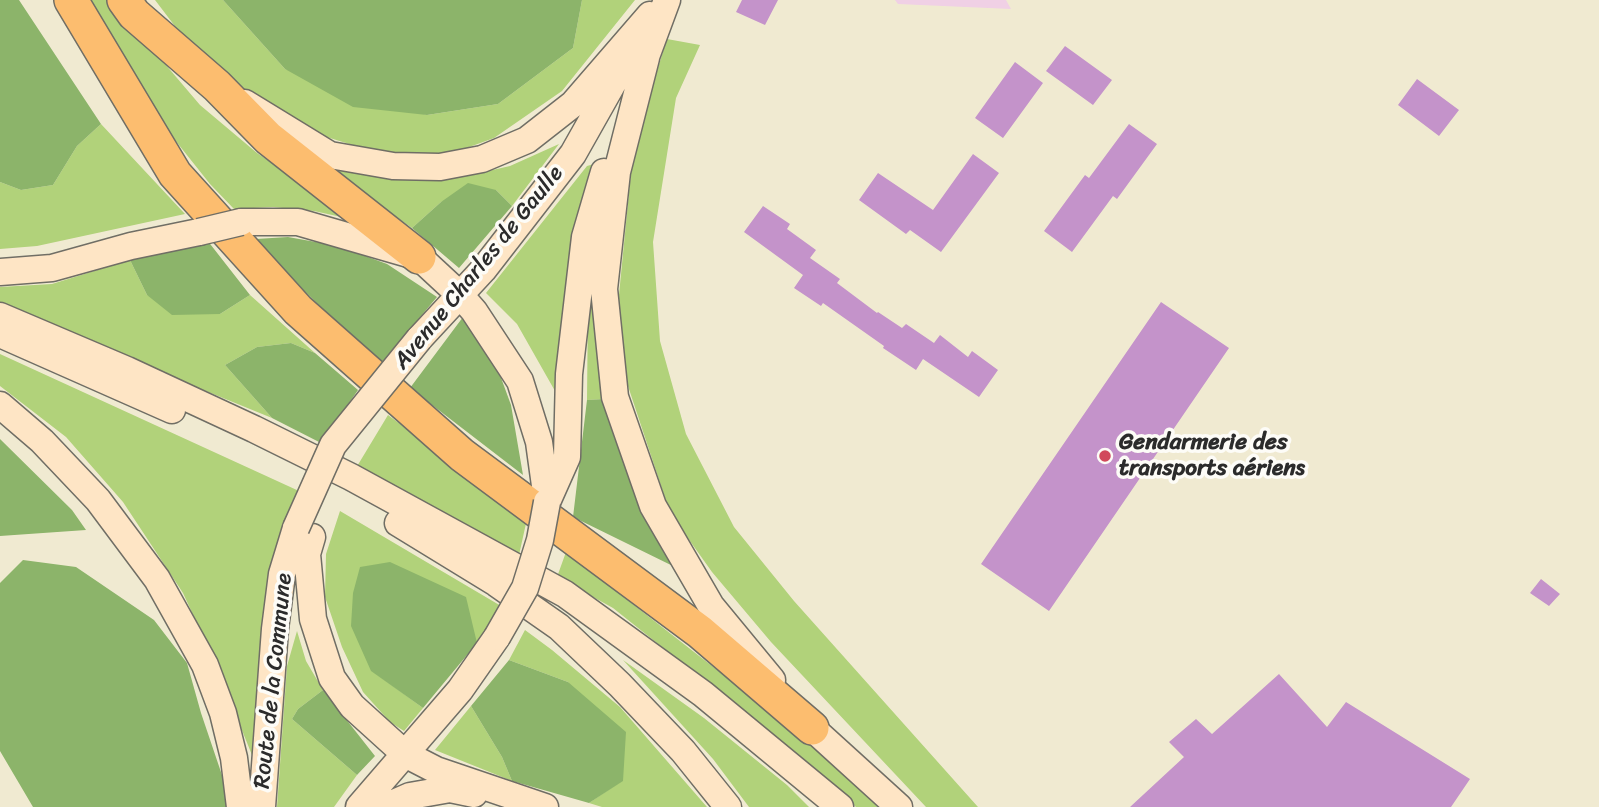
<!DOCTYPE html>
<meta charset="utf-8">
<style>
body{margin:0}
canvas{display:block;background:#f0ead1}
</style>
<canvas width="1599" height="807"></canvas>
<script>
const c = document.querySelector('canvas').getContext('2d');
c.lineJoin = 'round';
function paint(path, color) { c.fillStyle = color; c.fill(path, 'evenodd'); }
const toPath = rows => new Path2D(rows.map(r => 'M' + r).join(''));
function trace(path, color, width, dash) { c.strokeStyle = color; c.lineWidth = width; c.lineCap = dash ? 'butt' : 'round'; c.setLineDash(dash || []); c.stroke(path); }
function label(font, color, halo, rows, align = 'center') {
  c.font = font + ' Sriracha,sans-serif'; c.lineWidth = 7; c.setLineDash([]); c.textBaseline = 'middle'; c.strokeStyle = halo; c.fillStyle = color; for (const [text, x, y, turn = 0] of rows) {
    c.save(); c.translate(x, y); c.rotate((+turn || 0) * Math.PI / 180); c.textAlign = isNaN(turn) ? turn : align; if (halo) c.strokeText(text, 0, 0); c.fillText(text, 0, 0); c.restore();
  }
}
paint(toPath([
 [895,0,1006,0,1011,9,898,4]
]), '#f0d0e5');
paint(toPath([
 [88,0,106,0,148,44,200,105,257,153,355,220,314,211,273,207,234,209,210,184,167,130],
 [155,0,223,0,285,69,427,115,498,104,573,48,582,0,635,0,562,91,494,138,439,158,375,152,317,134,234,85,184,38],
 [667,39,700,45,676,98,653,242,660,341,686,434,734,527,794,601,978,807,926,807,771,642,712,572,670,513,628,386,617,315,632,162,646,106],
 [101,124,185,214,37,246,0,249,0,182,21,190,53,185,77,146],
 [559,144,512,206,496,190,441,202,412,228,296,146,347,169,391,180,462,177,510,166],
 [594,164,565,289,555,391,517,324,486,293,587,166],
 [130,260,147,295,220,314,250,295,315,353,291,343,257,347,225,365,272,418,0,307,0,287,52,284],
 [597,298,604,399,587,400,588,299],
 [0,354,299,491,254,760,212,656,183,593,123,502,66,437,0,386],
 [388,415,527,519,519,555,356,468],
 [340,511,501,606,477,643,371,670,423,708,404,731,390,722,363,692,342,647,325,597,326,554],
 [566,552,808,741,878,807,856,807,790,749,613,608,557,577],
 [525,630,552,650,620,707,707,807,602,807,589,803,623,780,568,682,509,660],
 [297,631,306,661,323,690,298,709,292,719,357,775,334,807,277,807,287,666],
 [623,660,704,718,787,785,809,807,749,807,713,759],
 [471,706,502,757,512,781,435,750]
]), '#b1d27a');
paint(toPath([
 [0,0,19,0,101,124,77,146,53,185,21,190,0,182],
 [223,0,582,0,573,48,498,104,427,115,353,107,285,69],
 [468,183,496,190,512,206,459,268,412,228,441,202],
 [288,237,338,246,387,264,437,297,380,365,284,271,256,239],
 [207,240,250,295,220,314,172,315,147,295,130,260],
 [463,317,493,356,511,405,523,475,410,388],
 [291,343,315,353,358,390,321,443,272,418,225,365,257,347],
 [604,399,679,569,573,517,587,400],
 [0,439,72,510,86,530,0,536],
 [23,560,76,567,154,620,187,663,201,713,225,784,226,807,33,807,0,751,0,583],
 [390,562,466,597,477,643,423,708,371,671,351,626,353,593,360,567],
 [509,660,568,682,626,732,623,781,589,803,512,781,502,757,471,706],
 [323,690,375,756,357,775,292,719,298,709]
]), '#8cb46a');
paint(toPath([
 [742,0,778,0,765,25,736,12],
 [1065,46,1112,80,1093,105,1046,71],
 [1015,62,1043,83,1003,138,975,118],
 [1417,79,1459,110,1439,136,1398,105],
 [1129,124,1157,144,1117,199,1113,196,1072,252,1044,231,1085,175,1089,178],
 [973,154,999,173,941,252,910,230,906,234,859,200,878,173,933,210],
 [763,206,790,224,787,229,816,250,810,258,840,279,837,283,877,313,878,312,902,328,906,324,934,343,940,335,968,357,972,351,998,370,979,397,923,359,916,370,883,348,884,346,823,303,821,306,794,288,803,275,744,232],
 [1161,302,1229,348,1049,611,981,564],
 [1541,579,1560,594,1549,606,1530,593],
 [1279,674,1327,727,1346,702,1470,779,1451,807,1130,807,1184,757,1169,742,1196,719,1212,734]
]), '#c493ca');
const secondary = toPath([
 [646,58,617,172,604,289,615,397,653,506,711,606,772,680],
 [640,73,667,0],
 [245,103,330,155,393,166,440,167,482,159,527,140,573,104,650,15],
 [241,222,298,222,419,257,460,295,474,311,520,381,539,442,547,500],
 [0,272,52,268,131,246,199,232],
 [0,316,127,370,254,429,351,477,565,594,703,694,840,807],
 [0,334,172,410],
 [419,339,483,270,573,154,626,60],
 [0,405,42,441,98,500,157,579,205,665,223,713,234,758,240,807],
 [547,502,567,457,569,374,585,237,604,172],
 [398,523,496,583,559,627,620,685,683,751,728,807],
 [312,537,307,554,313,619,332,678,352,706,405,754,436,770,545,807],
 [801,715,812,728,899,807],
 [262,807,275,629,282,574,296,528],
 [359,807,460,690,497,637],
 [385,807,410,796,450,789,474,794]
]);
const highway = toPath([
 [71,0,175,174,298,310,462,455,700,632,812,728],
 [124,0,134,14,217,86,268,138,419,257]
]);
trace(secondary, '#706e65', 29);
trace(highway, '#706e65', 36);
trace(secondary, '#fee5c5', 26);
trace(highway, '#fcbd6f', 33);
const secondaryBridge = toPath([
 [199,232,241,222],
 [296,528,333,445,419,339],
 [497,637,525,588,540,540,547,502]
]);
trace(secondaryBridge, '#706e65', 29, []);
trace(secondaryBridge, '#fee5c5', 26);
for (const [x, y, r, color] of [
 [1105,456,7,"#d1495b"]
]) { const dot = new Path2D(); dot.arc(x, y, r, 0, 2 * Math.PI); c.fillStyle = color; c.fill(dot); trace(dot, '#fdfcf7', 2.5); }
label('23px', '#2b2b2b', '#fdfcf7', [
 ["Avenue Charles de Gaulle",479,268,-51],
 ["Route de la Commune",274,681,-84]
]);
label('bold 23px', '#2b2b2b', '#fdfcf7', [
 ["Gendarmerie des",1119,443],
 ["transports aériens",1119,469]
], 'left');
</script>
